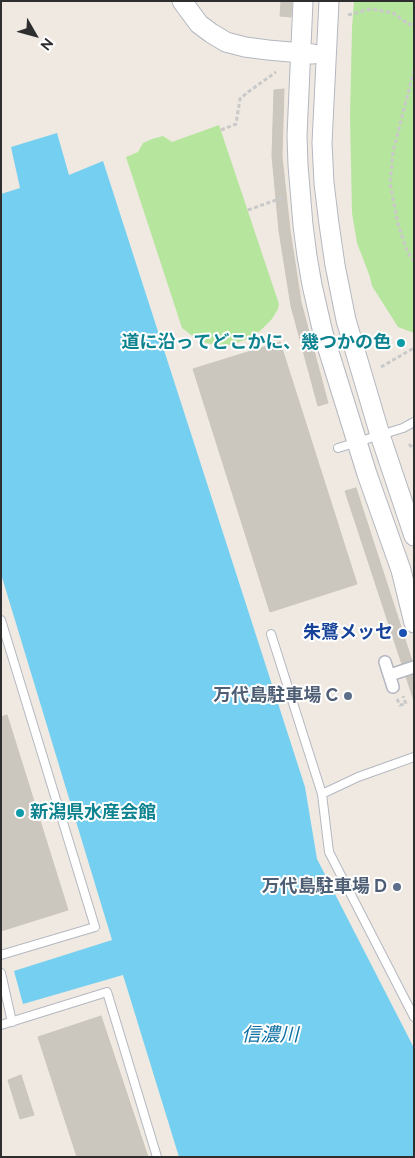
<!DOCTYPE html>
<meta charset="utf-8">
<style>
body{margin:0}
#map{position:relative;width:415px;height:1158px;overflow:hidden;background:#efe9e1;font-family:Raleway,sans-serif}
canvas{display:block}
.frame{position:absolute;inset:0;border:2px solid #2e2e2e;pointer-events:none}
.north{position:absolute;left:10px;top:10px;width:50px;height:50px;-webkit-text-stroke:4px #fff;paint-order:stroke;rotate:128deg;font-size:14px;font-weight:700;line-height:20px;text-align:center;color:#2e2e2e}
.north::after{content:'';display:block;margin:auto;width:18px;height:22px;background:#2e2e2e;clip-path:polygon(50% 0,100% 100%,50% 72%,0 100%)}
</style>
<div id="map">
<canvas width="415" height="1158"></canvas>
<div class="frame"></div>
<div class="north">N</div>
</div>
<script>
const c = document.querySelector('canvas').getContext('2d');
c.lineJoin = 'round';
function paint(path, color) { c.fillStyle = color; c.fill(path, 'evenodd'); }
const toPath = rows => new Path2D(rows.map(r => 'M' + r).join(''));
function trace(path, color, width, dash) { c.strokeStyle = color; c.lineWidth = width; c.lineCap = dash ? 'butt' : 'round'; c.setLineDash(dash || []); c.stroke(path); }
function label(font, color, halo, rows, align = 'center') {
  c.font = font + ' Raleway,"Noto Sans JP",sans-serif'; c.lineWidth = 4; c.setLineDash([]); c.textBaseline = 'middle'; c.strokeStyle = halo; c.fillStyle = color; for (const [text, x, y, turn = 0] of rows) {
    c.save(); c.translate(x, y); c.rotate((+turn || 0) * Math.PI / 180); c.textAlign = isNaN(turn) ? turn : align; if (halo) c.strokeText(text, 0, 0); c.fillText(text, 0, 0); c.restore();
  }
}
paint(toPath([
 [354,1,414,1,414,333,398,327,372,286,370,277,357,243,352,213,350,116,352,28],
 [219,125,279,304,278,309,272,319,260,331,247,339,234,344,221,346,206,343,191,335,182,328,126,157,138,152,143,143,152,139,163,136,172,142]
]), '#b6e59e');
paint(toPath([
 [57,133,69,175,103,161,305,787,317,859,414,1048,414,1157,179,1157,123,975,23,1004,14,971,112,940,1,574,1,194,20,188,11,147]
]), '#75cff0');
const building = toPath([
 [281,1,292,1,291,17,280,16,281,1],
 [284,89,282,156,290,230,301,302,328,403,318,406,291,306,279,231,272,156,274,90,284,89],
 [280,342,357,584,270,612,193,369,280,342],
 [356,488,414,667,414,701,345,491,356,488],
 [7,715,68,910,1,931,1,717,7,715],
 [101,1016,148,1157,77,1157,38,1037,101,1016],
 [21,1075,34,1115,20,1119,8,1080,21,1075]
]);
paint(building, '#cbc7bf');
trace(building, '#cbc5ba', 1);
const service = toPath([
 [338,448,403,428,414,422],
 [1,620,95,927,1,955],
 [271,634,322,794,329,852,414,1017],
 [322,794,358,777,414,757],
 [1,973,12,1022],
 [1,1025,107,992,157,1157]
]);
const pedestrian = toPath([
 [385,662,393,687],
 [390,675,414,667]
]);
const tertiary = toPath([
 [182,1,199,24,211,33,226,42,245,47,268,50,313,54],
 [303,1,297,136,298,165,303,225,307,256,312,285,323,333,367,474,401,570,414,623],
 [329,1,322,143,324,183,329,224,335,265,346,320,380,435,414,536]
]);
trace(service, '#b4b7c1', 10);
trace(pedestrian, '#b4b7c1', 14);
trace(tertiary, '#b4b7c1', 21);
trace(toPath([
 [348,15,371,9,393,13,408,24,414,25],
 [414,70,393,152,390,183,398,224,407,251,414,261],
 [221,130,236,124,240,99,248,92,276,72],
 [248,210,282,198],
 [381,367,414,348],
 [409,444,414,449],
 [397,699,400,705,406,704,403,696]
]), '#c9c9c9', 3, [4, 2.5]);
trace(service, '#fff', 8);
trace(pedestrian, '#fff', 11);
trace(tertiary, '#fff', 19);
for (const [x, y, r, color] of [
 [401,343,5,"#0f9aa8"],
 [403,633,5,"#1a4fb4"],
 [348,696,5,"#5c6f8a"],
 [20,813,5,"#0f9aa8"],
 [397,887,5,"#5c6f8a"]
]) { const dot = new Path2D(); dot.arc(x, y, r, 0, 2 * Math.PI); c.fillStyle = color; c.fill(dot); trace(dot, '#fff', 2); }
label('bold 18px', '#0d838f', '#fff', [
 ["道に沿ってどこかに、幾つかの色",391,343],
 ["新潟県水産会館",30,813,"left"]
], 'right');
label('bold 18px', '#164399', '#fff', [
 ["朱鷺メッセ",393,633]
], 'right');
label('bold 18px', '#4e5e75', '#fff', [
 ["万代島駐車場 C",338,696],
 ["万代島駐車場 D",387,887]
], 'right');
label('italic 19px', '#0d6fa3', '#fff', [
 ["信濃川",270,1035]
]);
</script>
